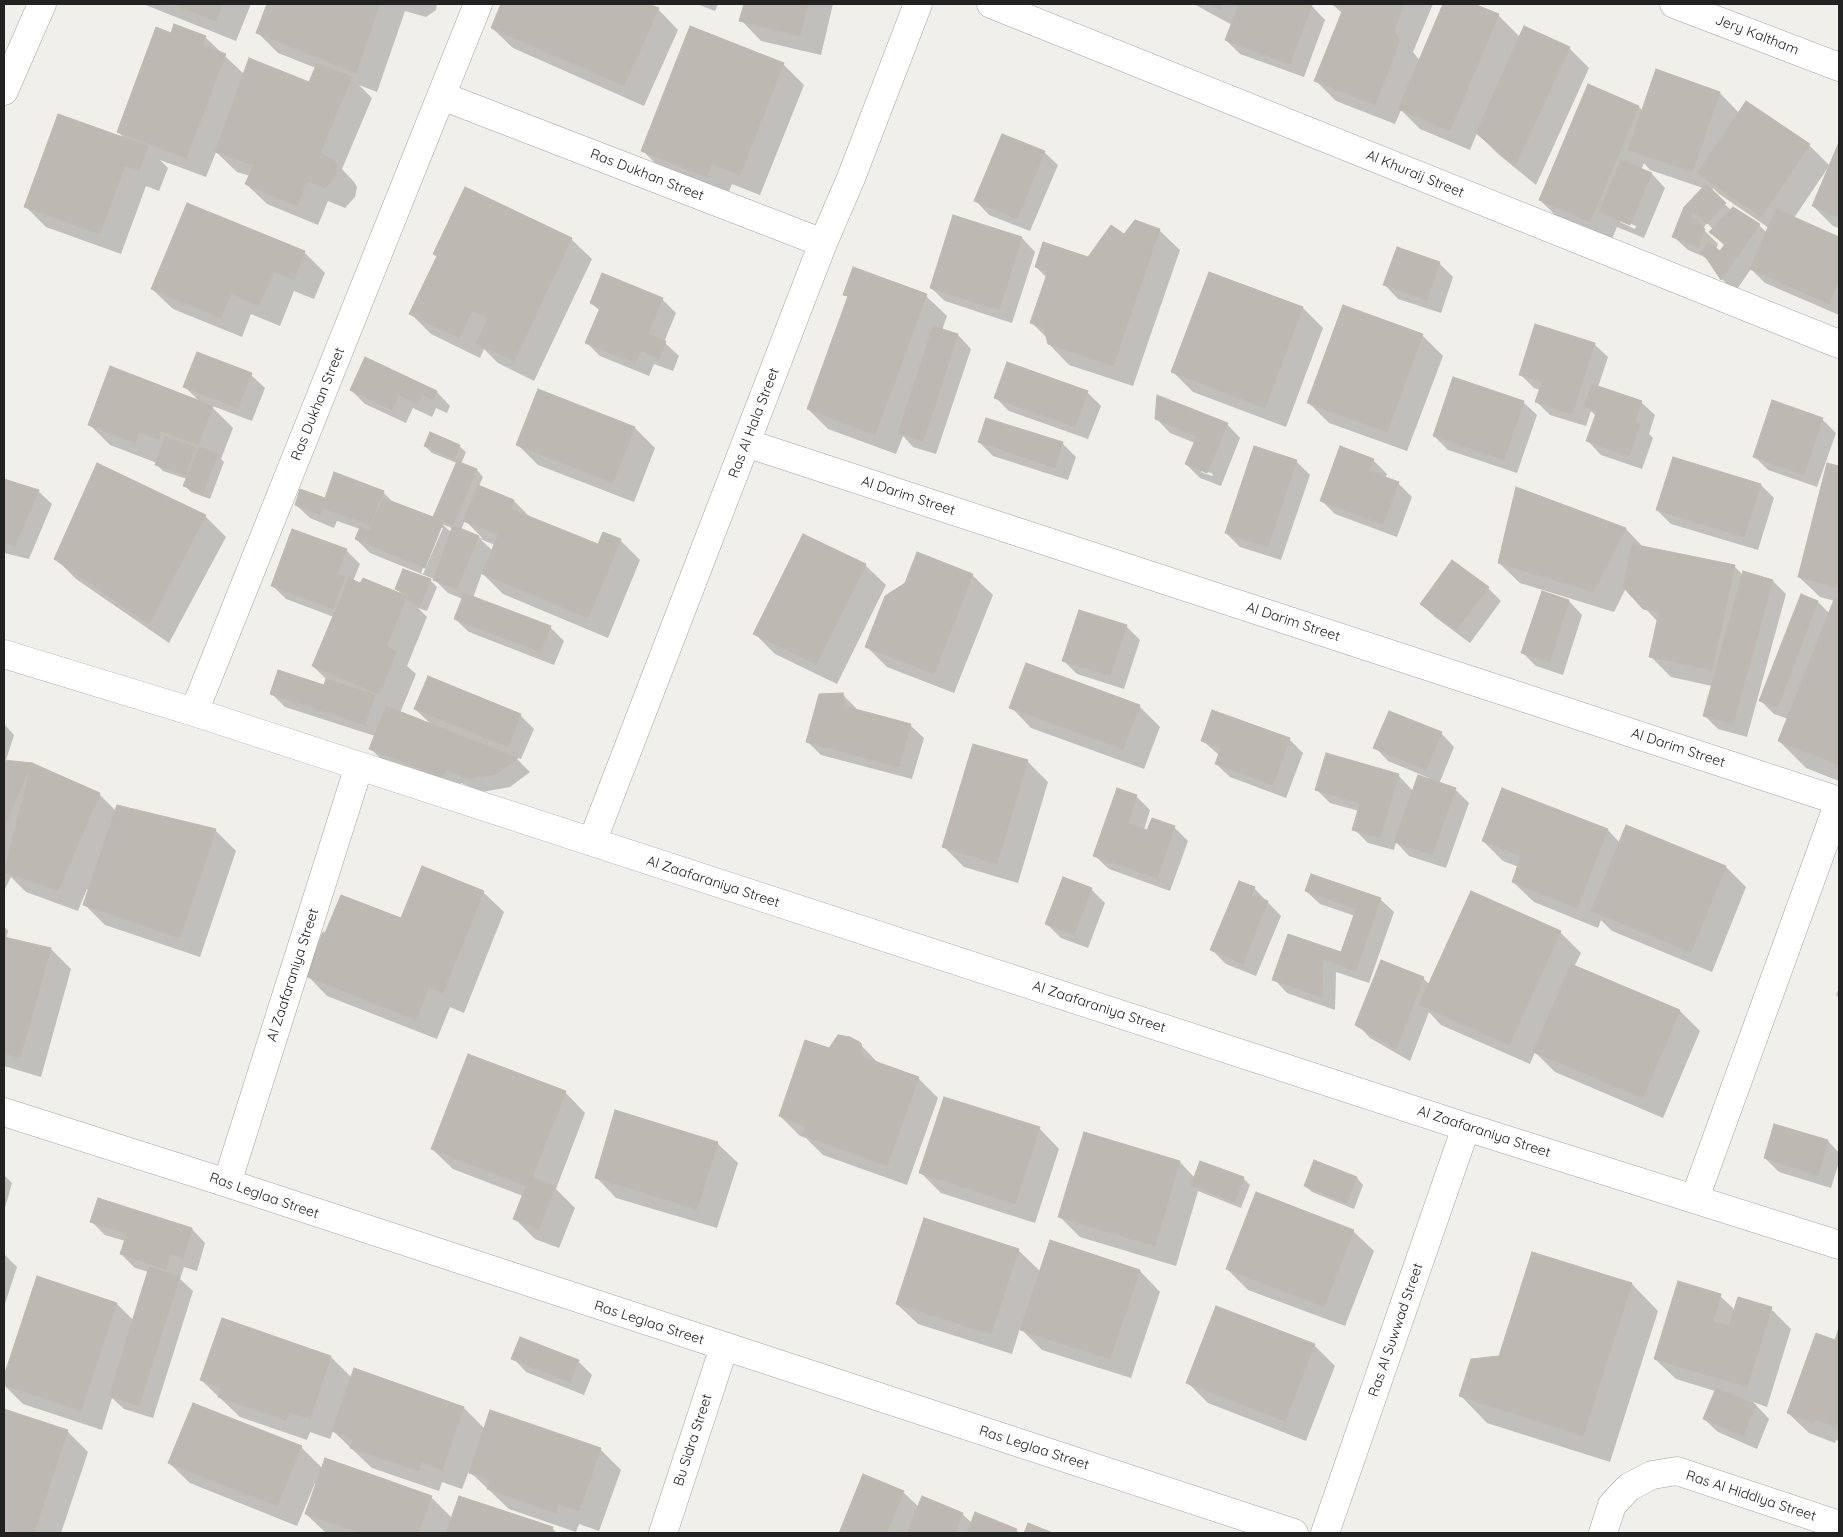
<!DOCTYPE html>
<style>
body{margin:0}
#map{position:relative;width:1843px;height:1537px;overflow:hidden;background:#f1efea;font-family:Quicksand,sans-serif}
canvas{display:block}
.frame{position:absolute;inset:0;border:5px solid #222;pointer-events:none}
</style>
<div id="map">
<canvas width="1843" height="1537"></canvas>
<div class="frame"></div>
</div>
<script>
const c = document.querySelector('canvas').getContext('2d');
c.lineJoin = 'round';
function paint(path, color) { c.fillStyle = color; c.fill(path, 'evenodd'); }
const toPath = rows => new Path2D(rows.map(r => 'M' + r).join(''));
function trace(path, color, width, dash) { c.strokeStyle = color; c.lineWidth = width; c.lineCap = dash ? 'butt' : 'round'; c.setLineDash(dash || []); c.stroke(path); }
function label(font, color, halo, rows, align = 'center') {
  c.font = font + ' Quicksand,sans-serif'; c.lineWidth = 4; c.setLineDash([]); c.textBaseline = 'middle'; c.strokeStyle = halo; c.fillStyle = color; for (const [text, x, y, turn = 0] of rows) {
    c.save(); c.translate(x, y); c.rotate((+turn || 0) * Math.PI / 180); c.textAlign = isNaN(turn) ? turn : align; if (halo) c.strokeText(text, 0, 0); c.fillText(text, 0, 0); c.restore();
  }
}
paint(toPath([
 [143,4,251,4,236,41],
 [268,4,437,4,436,10,426,17,405,11,377,92,359,85,372,98,342,169,354,182,357,187,355,197,345,208,328,201,318,225,267,204,246,184,250,176,237,172,216,152,206,177,160,160,168,168,159,191,146,186,121,254,46,227,25,206,126,140,118,132,172,35,205,37,245,75,310,84,316,68,278,53,258,33],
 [503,4,645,4,658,9,678,30,644,106,513,48,492,28],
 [697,4,718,4,715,11],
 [745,4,833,4,821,55,761,41,741,20],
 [1194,4,1306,4,1312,6,1325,20,1304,77,1240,54,1226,40,1232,25],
 [1332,4,1433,4,1413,52,1420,61,1444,4,1470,4,1498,15,1521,38,1569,48,1589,68,1536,185,1498,154,1477,133,1470,150,1420,129,1401,110,1395,124,1336,101,1315,80,1342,13],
 [691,28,783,64,804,85,760,195,732,184,727,196,663,171,643,151],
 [1657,71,1720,93,1739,113,1809,145,1830,166,1839,145,1839,228,1833,226,1813,206,1830,167,1829,166,1794,218,1839,238,1839,315,1765,283,1751,269,1735,292,1722,279,1707,258,1688,250,1674,237,1703,188,1650,170,1644,163,1641,170,1652,174,1665,188,1644,238,1617,227,1611,241,1560,220,1540,200,1639,107,1643,111],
 [1713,188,1719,194,1769,228,1767,233,1759,225,1733,209,1731,210,1712,192],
 [1620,219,1636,226,1635,229,1620,222],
 [1707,223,1713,229,1710,232,1725,246,1720,252,1716,249,1718,244,1703,229],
 [1044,152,1058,165,1030,231,989,215,976,201],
 [187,204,304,252,325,273,314,299,294,291,280,326,251,314,242,337,173,309,152,289],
 [954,217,1022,238,1035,252,1012,323,945,301,931,288],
 [1159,230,1180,250,1133,386,1069,365,1049,344,1048,339,1032,323,1047,278,1036,267,1088,258,1125,236],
 [571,239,592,259,534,381,498,363,484,349,480,358,431,334,411,314],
 [1439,263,1453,277,1441,313,1398,299,1385,285],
 [1210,274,1303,308,1323,328,1286,427,1193,392,1173,372],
 [845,294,926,296,947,316,942,330,958,335,971,349,936,454,913,447,903,436,896,454,828,429,808,409,849,298],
 [662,299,676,313,664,342,679,356,673,371,654,364,649,376,600,356,587,343,600,311,591,303],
 [1422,335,1443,356,1407,451,1329,423,1308,402],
 [1594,344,1608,357,1598,387,1641,402,1655,415,1649,434,1653,438,1642,469,1601,455,1588,441,1596,416,1591,411,1586,426,1550,415,1537,402,1540,390,1534,388,1521,375],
 [365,359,437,392,450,406,447,413,436,408,432,417,413,408,406,423,365,404,351,390],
 [251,375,265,388,252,421,210,405,233,428,221,459,224,462,210,499,191,492,185,486,187,479,163,471,157,465,157,463,110,445,89,424,201,403,184,386],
 [539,391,635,428,655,448,634,502,538,465,518,445],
 [1087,392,1101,406,1088,439,1009,411,995,397],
 [1523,402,1537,415,1517,473,1448,450,1434,436],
 [1157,419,1227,424,1240,438,1221,486,1200,478,1186,464,1195,443,1170,433],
 [1201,469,1213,474,1212,476,1201,472],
 [1822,419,1836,433,1817,487,1768,470,1754,456],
 [979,442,1062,443,1076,457,1068,480,993,456],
 [425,446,459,446,466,452,461,464,477,470,483,477,479,486,514,501,532,519,599,546,620,540,640,560,608,638,503,594,482,573,473,598,550,627,564,641,554,665,469,632,455,619,463,599,448,593,434,579,370,553,356,539,360,529,337,521,334,528,310,518,296,505,383,492,395,504,434,519,457,463,432,453],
 [465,520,483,539,461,530],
 [442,524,454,529,452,533],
 [440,528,443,528,423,574,421,573],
 [480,539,495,545,493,551],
 [1373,460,1387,474,1385,479,1398,483,1412,497,1397,537,1335,514,1321,500],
 [1296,461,1310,475,1281,560,1240,547,1226,533],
 [1828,464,1839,467,1839,781,1806,768,1779,741,1788,719,1774,714,1760,700,1801,595,1818,602,1830,614,1835,601,1820,597,1799,577],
 [4,480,38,491,52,504,29,559,4,553],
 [1761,485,1774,498,1758,550,1671,524,1657,510],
 [1517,489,1626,529,1644,548,1734,566,1743,575,1773,581,1786,594,1747,737,1718,729,1704,715,1712,686,1671,677,1651,657,1658,622,1626,588,1614,612,1520,583,1499,563],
 [205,516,226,537,169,643,76,579,56,559],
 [346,550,360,564,353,581,403,595,396,589,430,580,437,587,427,611,418,608,427,617,407,666,416,674,400,713,433,726,415,709,520,715,534,729,521,759,515,757,530,772,510,787,482,792,461,783,455,790,384,762,370,748,375,736,285,707,271,693,325,687,327,680,313,666,334,617,286,599,272,585],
 [865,565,886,585,837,684,775,654,755,634],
 [972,575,993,595,954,693,887,667,867,647],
 [1488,588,1501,601,1470,643,1435,617,1421,604],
 [1569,601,1582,615,1563,675,1536,666,1523,653],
 [1126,626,1140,640,1124,689,1077,674,1064,661],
 [843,695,856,708,857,710,910,725,924,738,912,779,821,755,807,741],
 [1139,706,1160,727,1144,769,1031,728,1011,707],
 [4,724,14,735,6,760,4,759],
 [1441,733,1454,747,1439,784,1455,789,1469,803,1446,868,1409,856,1396,842,1394,850,1368,843,1354,829,1359,811,1330,803,1316,789,1398,775,1413,791,1429,778,1388,761,1375,747],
 [1289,739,1303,753,1286,798,1230,777,1216,764,1219,755,1203,741],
 [4,761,32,764,99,794,116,811,215,830,236,851,200,957,105,925,84,904,89,890,87,889,78,911,26,892,11,877,5,889,4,889],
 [1027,761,1048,782,1018,883,964,867,944,847],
 [1118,790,1137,797,1150,810,1144,830,1148,831,1174,827,1188,841,1170,891,1109,869,1095,856],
 [1503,790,1608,830,1620,843,1726,867,1746,887,1712,972,1612,931,1601,920,1598,928,1534,902,1513,882,1519,867,1503,861,1483,841],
 [1254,888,1281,916,1256,976,1226,964,1212,950],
 [1091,889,1105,903,1088,948,1061,938,1047,924],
 [1306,891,1380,899,1394,912,1369,983,1336,972,1335,1010,1287,993,1274,979,1289,936,1342,954,1355,916,1320,904],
 [483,892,504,912,464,1013,450,1007,437,1039,327,996,307,975],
 [4,926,8,931,6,939,51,949,71,969,41,1077,4,1066],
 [1560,932,1581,953,1574,967,1680,1011,1700,1031,1663,1118,1555,1072,1535,1052,1530,1064,1441,1025,1429,1012,1410,1061,1370,1038,1357,1024,1423,978,1430,985],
 [1839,988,1839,998,1836,995],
 [860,1044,880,1065,918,1078,938,1098,907,1185,823,1155,806,1138,800,1136,780,1116,829,1050],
 [565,1092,585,1113,556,1189,575,1208,559,1248,535,1239,514,1218,523,1196,453,1169,432,1149],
 [1775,1125,1828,1141,1839,1153,1839,1162,1831,1188,1779,1172,1765,1158],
 [1039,1128,1059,1149,1035,1223,941,1193,920,1172],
 [1085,1134,1180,1162,1195,1178,1243,1178,1250,1185,1241,1208,1198,1191,1176,1266,1080,1237,1060,1217],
 [717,1143,738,1163,717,1228,616,1198,596,1177],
 [1315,1162,1357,1178,1363,1185,1354,1209,1312,1192,1305,1186],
 [4,1175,12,1183,5,1208,4,1207],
 [99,1200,192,1229,205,1243,197,1271,184,1267,180,1279,193,1291,153,1418,124,1409,112,1398,102,1430,23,1404,4,1385,4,1380,38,1278,117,1304,134,1321,149,1272,135,1268,121,1254,125,1241,105,1235,91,1221],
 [1353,1231,1374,1251,1345,1326,1248,1290,1227,1269],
 [1018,1250,1041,1272,1140,1271,1160,1292,1131,1378,1042,1350,1020,1328,1012,1354,918,1324,897,1304],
 [4,1254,17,1267,4,1307],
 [1632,1284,1658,1311,1610,1462,1487,1423,1461,1396],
 [1720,1296,1735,1310,1771,1309,1791,1329,1767,1407,1753,1402,1769,1419,1757,1449,1718,1432,1704,1419,1715,1391,1676,1379,1655,1359],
 [222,1319,331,1357,352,1378,464,1408,485,1429,600,1449,621,1470,599,1531,579,1524,576,1532,509,1509,469,1471,462,1489,442,1482,439,1491,372,1468,333,1431,330,1439,310,1432,307,1440,240,1417,201,1380],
 [1839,1333,1839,1441,1836,1440,1835,1443,1809,1433,1788,1413,1836,1342],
 [1314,1345,1335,1366,1306,1441,1208,1403,1188,1383],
 [513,1358,578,1361,592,1375,584,1395,526,1372],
 [4,1410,67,1431,88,1452,61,1533,4,1533],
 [301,1447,323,1469,431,1497,452,1518,552,1528,557,1533,326,1533,306,1514,317,1484,315,1483,297,1526,190,1483,169,1463],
 [903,1492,919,1507,962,1514,972,1523,1016,1530,1020,1533,841,1533]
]), '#0003');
const building = toPath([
 [171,4,223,4,216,21,171,4],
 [267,4,380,4,356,73,256,33,267,4],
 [501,4,648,4,659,8,624,86,491,28,501,4],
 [744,4,808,4,800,36,739,21,744,4],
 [1209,4,1224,4,1221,10,1209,4],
 [1239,4,1312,5,1290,64,1225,40,1239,4],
 [1331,4,1404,4,1394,31,1400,40,1375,105,1314,81,1343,9,1331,4],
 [1443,4,1474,4,1499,14,1450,131,1398,109,1443,4],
 [174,24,206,36,203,45,226,54,186,158,117,132,156,27,171,33,174,24],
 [690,26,784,63,740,175,711,164,707,177,641,151,690,26],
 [1524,26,1570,47,1515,166,1476,133,1524,26],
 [249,58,309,82,317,63,352,77,320,153,334,160,337,166,335,177,325,188,307,181,297,206,245,184,254,165,215,152,249,58],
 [1656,69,1720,92,1692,172,1628,150,1656,69],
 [1588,84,1639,106,1590,222,1539,200,1588,84],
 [1746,101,1810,144,1761,217,1697,173,1746,101],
 [58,114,148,146,139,171,125,166,100,234,24,207,58,114],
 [1002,134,1045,151,1017,219,974,201,1002,134],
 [1839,142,1839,218,1812,206,1839,142],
 [1621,160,1652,173,1630,225,1599,212,1621,160],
 [1706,184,1726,203,1707,224,1693,211,1690,215,1705,229,1698,247,1672,237,1684,207,1706,184],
 [465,187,572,238,514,361,476,343,488,318,472,311,459,338,409,314,437,256,433,254,465,187],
 [187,203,305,251,294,280,274,272,259,306,231,294,221,318,151,289,187,203],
 [1733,207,1760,224,1721,280,1707,259,1700,253,1709,242,1720,251,1725,244,1709,232,1733,207],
 [1776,209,1839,237,1839,281,1829,304,1750,269,1776,209],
 [953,215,1022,237,999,310,930,288,953,215],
 [1135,220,1160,229,1113,366,1048,344,1044,328,1030,323,1048,271,1035,267,1043,242,1088,257,1111,225,1124,234,1135,220],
 [1397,247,1440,262,1427,300,1383,285,1397,247],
 [853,267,927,294,875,435,807,409,848,296,843,295,853,267],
 [1209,272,1303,307,1265,408,1171,372,1209,272],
 [602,273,663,298,648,334,666,341,659,359,641,351,635,363,585,343,600,308,590,303,602,273],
 [1343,305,1423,334,1387,432,1307,403,1343,305],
 [1535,324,1595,343,1572,414,1535,402,1542,382,1519,375,1535,324],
 [933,326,958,334,923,442,898,433,933,326],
 [197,352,252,373,238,408,183,387,197,352],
 [365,357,437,391,433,400,423,395,418,404,399,395,392,410,350,390,365,357],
 [1007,362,1088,391,1075,427,994,398,1007,362],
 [110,366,213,406,198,445,161,431,159,439,139,432,135,443,88,425,110,366],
 [1453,377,1524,401,1504,460,1433,436,1453,377],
 [1592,384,1642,401,1635,422,1640,424,1629,456,1586,441,1597,411,1584,406,1592,384],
 [538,389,635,427,613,483,516,445,538,389],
 [1157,395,1228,423,1207,473,1185,464,1197,436,1155,419,1157,395],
 [1772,400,1823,418,1804,475,1753,457,1772,400],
 [986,418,1063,442,1055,468,978,442,986,418],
 [430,432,460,445,454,459,424,446,430,432],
 [165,437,196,447,186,475,155,465,165,437],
 [1254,446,1297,460,1268,547,1225,533,1254,446],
 [1340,446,1374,459,1369,471,1399,482,1383,524,1320,501,1340,446],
 [199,447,218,454,203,493,183,486,199,447],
 [1673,457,1761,484,1744,537,1656,510,1673,457],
 [457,461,477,469,453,525,433,517,457,461],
 [97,463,206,515,149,624,54,559,97,463],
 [1827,463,1839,466,1839,588,1798,577,1827,463],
 [334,472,384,491,370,525,323,508,320,515,295,505,300,489,325,498,334,472],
 [4,479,39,490,15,546,4,543,4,479],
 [478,485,514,500,511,509,598,544,603,532,621,539,588,618,482,574,498,535,463,521,478,485],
 [1516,487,1626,528,1593,592,1498,563,1516,487],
 [383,498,433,517,443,523,425,568,355,539,360,527,369,531,383,498],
 [453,525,479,536,457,589,433,580,453,525],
 [292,529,347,549,337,574,345,577,333,609,271,586,292,529],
 [803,534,866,564,816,664,753,634,803,534],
 [1632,544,1735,565,1712,670,1649,657,1659,612,1643,609,1623,587,1632,544],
 [917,552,973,574,934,674,865,647,885,596,905,583,917,552],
 [1452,560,1489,587,1456,630,1420,604,1452,560],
 [403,569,431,579,420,606,407,600,409,595,395,589,403,569],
 [1743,571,1773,580,1733,724,1703,716,1743,571],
 [349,578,360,583,363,578,407,596,387,645,396,653,379,694,312,666,349,578],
 [1542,591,1569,600,1550,662,1521,653,1542,591],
 [464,593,551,626,541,652,454,619,464,593],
 [1801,594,1818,601,1778,707,1759,701,1801,594],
 [1835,597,1839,598,1839,765,1778,741,1835,597],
 [1079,610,1127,625,1110,676,1062,661,1079,610],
 [1026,663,1140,705,1123,749,1009,708,1026,663],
 [278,670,324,685,326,679,375,695,365,725,270,694,278,670],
 [428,676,521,714,508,747,414,709,428,676],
 [843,693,844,706,911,724,899,767,806,742,819,694,843,693],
 [386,706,518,758,496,774,468,779,447,770,441,777,369,749,386,706],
 [1212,710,1290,738,1273,785,1215,764,1221,748,1201,741,1212,710],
 [1389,711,1442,732,1426,770,1373,748,1389,711],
 [973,744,1028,760,997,864,942,847,973,744],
 [1326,753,1399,774,1380,838,1352,830,1360,803,1315,790,1326,753],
 [4,760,32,763,4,827,4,760],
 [32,763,100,793,58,891,4,872,32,763],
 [1418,775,1456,788,1432,855,1394,842,1418,775],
 [1117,788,1137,795,1128,823,1147,830,1152,818,1175,826,1157,878,1093,856,1117,788],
 [1502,788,1608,829,1577,908,1512,882,1521,856,1482,841,1502,788],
 [117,805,216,829,180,938,83,905,117,805],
 [1626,825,1726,866,1691,952,1591,911,1626,825],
 [422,866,484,891,443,993,429,987,416,1020,305,976,323,932,325,933,341,895,401,918,422,866],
 [1311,874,1381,898,1356,971,1323,959,1322,997,1272,980,1288,934,1341,952,1356,909,1305,891,1311,874],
 [1063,877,1092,888,1074,935,1045,924,1063,877],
 [1239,881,1255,887,1252,895,1268,901,1243,964,1210,950,1239,881],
 [1471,891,1561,931,1509,1045,1419,1005,1471,891],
 [4,937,51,948,20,1058,4,1053,4,937],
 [1381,960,1424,977,1396,1049,1355,1025,1381,960],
 [1571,964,1680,1010,1643,1098,1533,1052,1571,964],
 [838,1035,850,1037,861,1043,863,1057,919,1077,887,1166,802,1135,805,1126,779,1116,805,1040,829,1048,838,1035],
 [468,1054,566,1091,532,1178,555,1186,539,1229,513,1219,526,1186,431,1149,468,1054],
 [944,1097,1040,1127,1015,1204,919,1173,944,1097],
 [615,1110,718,1142,697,1209,595,1178,615,1110],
 [1774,1124,1828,1140,1818,1175,1764,1158,1774,1124],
 [1084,1132,1180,1161,1155,1246,1058,1217,1084,1132],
 [1314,1160,1357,1177,1347,1203,1304,1186,1314,1160],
 [1200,1161,1244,1177,1235,1202,1191,1185,1200,1161],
 [1256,1192,1354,1230,1324,1307,1226,1269,1256,1192],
 [98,1198,192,1228,183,1258,170,1254,166,1269,120,1254,127,1233,90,1222,98,1198],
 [924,1218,1019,1249,991,1334,896,1304,924,1218],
 [1050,1240,1140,1270,1110,1359,1020,1330,1050,1240],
 [1532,1252,1632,1283,1583,1436,1459,1396,1471,1359,1499,1356,1532,1252],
 [149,1267,180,1276,139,1406,109,1396,149,1267],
 [37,1276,117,1303,81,1411,4,1385,4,1376,37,1276],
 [1678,1281,1721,1294,1713,1322,1729,1326,1738,1297,1772,1307,1747,1387,1654,1359,1678,1281],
 [1216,1306,1315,1344,1285,1421,1186,1383,1216,1306],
 [222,1318,331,1356,310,1419,289,1412,286,1420,218,1397,221,1388,200,1380,222,1318],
 [1838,1331,1839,1332,1839,1428,1816,1420,1814,1423,1787,1413,1816,1333,1835,1340,1838,1331],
 [520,1337,579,1360,570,1382,511,1359,520,1337],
 [354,1368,464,1407,442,1470,422,1462,419,1471,350,1448,353,1439,332,1431,354,1368],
 [1716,1388,1756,1405,1743,1436,1703,1419,1716,1388],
 [193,1403,302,1446,277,1506,168,1463,193,1403],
 [4,1409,68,1430,34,1533,18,1533,4,1529,4,1409],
 [490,1410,601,1448,579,1511,558,1504,556,1513,487,1489,490,1480,469,1473,490,1410],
 [325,1458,432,1496,418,1533,360,1533,305,1514,325,1458],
 [863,1474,904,1491,887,1533,839,1533,863,1474],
 [459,1496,553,1527,551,1533,446,1533,459,1496],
 [922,1496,963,1513,955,1533,907,1533,922,1496],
 [975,1512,1017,1529,1015,1533,967,1533,975,1512],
 [1028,1523,1053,1533,1024,1533,1028,1523]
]);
paint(building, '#beb8b3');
trace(building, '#c1b8ae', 1);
const minor = toPath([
 [991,4,1839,344],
 [1674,4,1839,67],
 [4,91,42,4],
 [442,96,823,243],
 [746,443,1839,801],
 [4,654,194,712,1466,1127,1839,1245],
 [194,712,478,4],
 [592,842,823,243,851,178,918,4],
 [4,1112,227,1183,1294,1533],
 [227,1183,359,766],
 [1695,1198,1839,802],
 [663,1533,724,1347],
 [1325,1533,1466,1127],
 [1603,1533,1612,1505,1629,1487,1652,1475,1677,1471,1839,1525]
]);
trace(minor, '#a3a3a3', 29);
trace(minor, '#fff', 28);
label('14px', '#222', '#fff', [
 ["Jery Kaltham",1757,35,21],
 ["Al Khuraij Street",1415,174,22],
 ["Ras Dukhan Street",647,175,21],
 ["Ras Dukhan Street",318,404,-68],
 ["Ras Al Hala Street",754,423,-69],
 ["Al Darim Street",908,496,18],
 ["Al Darim Street",1293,622,18],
 ["Al Darim Street",1678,748,18],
 ["Al Zaafaraniya Street",713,882,18],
 ["Al Zaafaraniya Street",293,975,-72],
 ["Al Zaafaraniya Street",1099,1007,18],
 ["Al Zaafaraniya Street",1484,1132,18],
 ["Ras Leglaa Street",264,1196,19],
 ["Ras Leglaa Street",649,1323,18],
 ["Ras Al Suwwad Street",1396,1330,-71],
 ["Bu Sidra Street",693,1440,-72],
 ["Ras Leglaa Street",1034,1448,18],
 ["Ras Al Hiddiya Street",1751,1496,18]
]);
</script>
